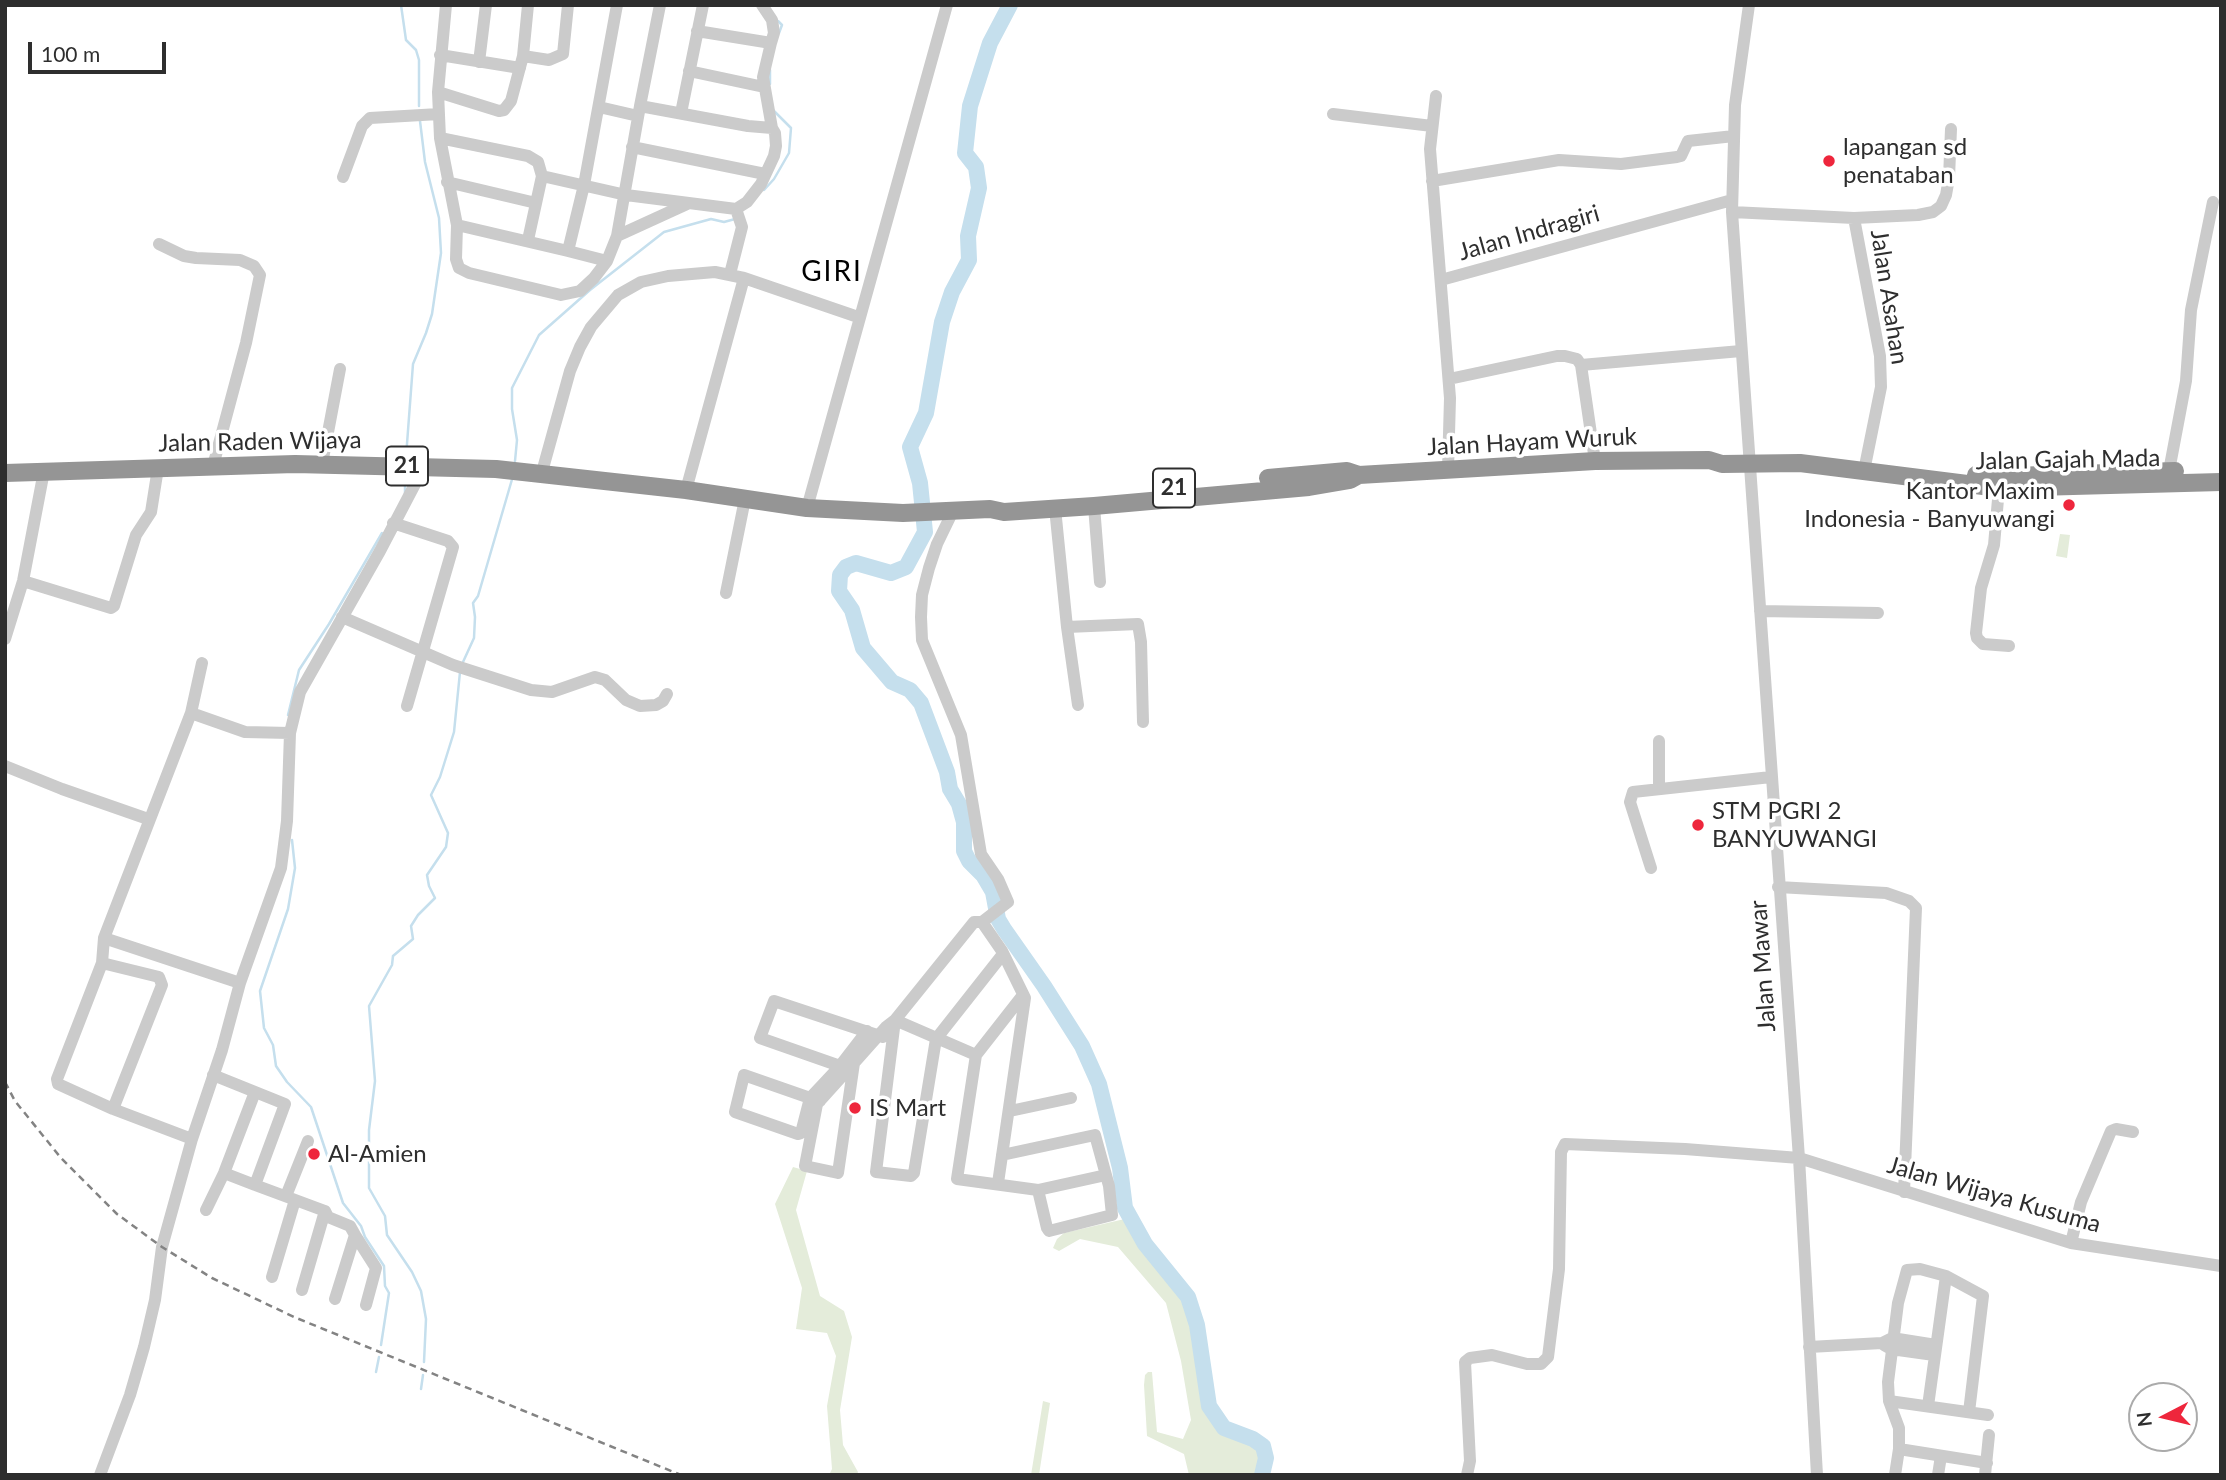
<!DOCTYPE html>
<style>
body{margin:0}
#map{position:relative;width:2226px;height:1480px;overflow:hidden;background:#fff;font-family:Lato,sans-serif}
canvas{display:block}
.frame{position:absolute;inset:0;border:7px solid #2e2e2e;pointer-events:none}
.north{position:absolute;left:2128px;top:1382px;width:70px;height:70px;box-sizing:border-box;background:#fff;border:2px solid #ababab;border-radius:50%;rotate:263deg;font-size:19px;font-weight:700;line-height:28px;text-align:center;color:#2e2e2e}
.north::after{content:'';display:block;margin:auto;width:24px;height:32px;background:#ee263c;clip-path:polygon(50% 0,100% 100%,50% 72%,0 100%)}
.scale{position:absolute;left:28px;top:42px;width:138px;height:32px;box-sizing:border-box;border:4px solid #2e2e2e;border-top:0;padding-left:9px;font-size:21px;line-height:24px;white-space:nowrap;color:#2e2e2e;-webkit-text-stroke:5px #fff;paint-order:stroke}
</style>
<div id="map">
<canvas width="2226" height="1480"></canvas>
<div class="frame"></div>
<div class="north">N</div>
<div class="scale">100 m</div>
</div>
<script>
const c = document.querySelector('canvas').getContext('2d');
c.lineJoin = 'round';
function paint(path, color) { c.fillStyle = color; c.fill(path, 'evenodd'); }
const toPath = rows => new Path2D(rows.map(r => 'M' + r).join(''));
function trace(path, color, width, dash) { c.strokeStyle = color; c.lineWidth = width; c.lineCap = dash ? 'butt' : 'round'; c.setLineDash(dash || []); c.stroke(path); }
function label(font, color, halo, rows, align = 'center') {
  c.font = font + ' Lato,sans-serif'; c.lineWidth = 7; c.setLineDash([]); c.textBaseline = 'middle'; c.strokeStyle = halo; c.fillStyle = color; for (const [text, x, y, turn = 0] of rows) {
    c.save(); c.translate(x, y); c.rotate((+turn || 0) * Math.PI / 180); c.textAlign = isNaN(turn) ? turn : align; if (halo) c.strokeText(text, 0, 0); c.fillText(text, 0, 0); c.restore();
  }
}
paint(toPath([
 [2060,534,2070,535,2067,558,2056,556],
 [793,1167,807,1171,796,1210,820,1296,844,1311,852,1337,840,1410,843,1445,858,1472,857,1475,829,1475,832,1469,827,1406,836,1356,827,1333,796,1329,802,1288,775,1204],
 [1129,1218,1145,1244,1188,1297,1197,1325,1209,1406,1224,1428,1253,1439,1263,1446,1266,1458,1262,1475,1189,1475,1184,1454,1147,1436,1144,1385,1145,1375,1148,1372,1152,1372,1157,1432,1183,1439,1191,1420,1181,1361,1166,1303,1118,1247,1080,1239,1059,1251,1053,1248,1057,1239,1064,1233],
 [1043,1401,1050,1403,1039,1475,1031,1475]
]), '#e4ecda');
trace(toPath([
 [401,5,406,40,416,50,419,60,419,106],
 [778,21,782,25,779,33],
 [770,84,770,70],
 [764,190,774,179,789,153,791,128,773,110],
 [406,457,413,364,426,333,432,314,441,253,439,218,425,162,420,121],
 [515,461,517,440,512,409,512,388,539,335,590,290,664,232,711,219,724,222,735,219],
 [405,494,405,476],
 [463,662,474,638,475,617,473,603,478,596,513,476],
 [288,715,299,670,329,624,382,533],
 [292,840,295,868,288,909,260,991,264,1028,273,1045,276,1066,287,1082,311,1107,343,1203,361,1226,365,1237,384,1266,385,1286,389,1293,381,1345],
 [424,1362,426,1319,421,1291,412,1272,387,1235,385,1216,369,1188,369,1130,375,1081,369,1006,392,965,393,956,413,939,411,926,418,915,435,898,429,886,427,875,446,847,448,833,431,795,440,777,454,732,460,672],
 [376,1372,379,1357],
 [421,1389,423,1375]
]), '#c5dfed', 2.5);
trace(toPath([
 [1010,5,990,43,970,106,965,153,976,167,979,188,968,236,969,260,952,292,942,322,926,413,910,447,920,483,925,532,906,567,891,573,856,563,846,567,840,575,839,591,852,610,863,648,892,682,910,690,921,703,947,772,950,789,959,804,964,822,964,851,969,861,983,875,993,892,998,919,1004,929,1044,986,1082,1046,1099,1084,1120,1168,1125,1208,1145,1244,1188,1297,1197,1325,1209,1406,1224,1428,1253,1439,1263,1446,1266,1458,1262,1475]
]), '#c5dfed', 16);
trace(toPath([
 [446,5,438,92,499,111,504,110,511,101,523,56,528,5],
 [660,5,640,106,748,126,772,128,775,133,776,146,774,156,761,184,747,202,736,209],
 [762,5,772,20,774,33,771,43],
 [1749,5,1735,105,1732,212,1799,1158,1817,1475],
 [697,31,771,43,763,77,772,128],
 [440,55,520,68],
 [523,56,549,60,563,54,568,5],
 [479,62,486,5],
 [689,71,764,87],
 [438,92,440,138,457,225,456,259,459,268,469,273,561,295,580,291,594,278,607,261,617,236,640,106],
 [1436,96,1430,149,1450,398,1448,470],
 [599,107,638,116],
 [681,113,703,5],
 [1333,114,1432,126],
 [440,138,528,156,538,162,542,176,528,240],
 [632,147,765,174],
 [542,176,626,195,736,209,742,227,730,274],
 [343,177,362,126,370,118,439,114],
 [1432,181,1559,160,1621,164,1677,157,1681,156,1688,141,1734,136],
 [447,182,536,203],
 [1732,212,1854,218,1880,356,1881,387,1864,471],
 [1854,218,1918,215,1933,212,1941,206,1946,195,1949,178,1951,129],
 [457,225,568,251],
 [617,236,687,204],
 [159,244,184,256,196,258,240,260,254,266,260,275,246,343,213,466],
 [607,261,568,251,584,185,617,5],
 [1441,280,1732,200],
 [1581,365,1741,351],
 [1449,379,1557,356,1565,356,1577,359,1581,365,1595,461],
 [322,464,340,369],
 [2169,471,2186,381,2191,310,2213,202],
 [542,472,570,371,580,347,591,327,618,295,641,282,668,276,715,272,744,278],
 [1999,488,1994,545,1981,588,1976,633,1977,638,1983,644,2009,646],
 [686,490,744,278,858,317],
 [1094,506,1100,582],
 [807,508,947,5],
 [1055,508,1067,627,1078,705],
 [953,511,937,544,929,568,922,595,921,617,922,640,961,735,981,854,998,879,1008,902,982,922,1002,951,1025,998,998,1183],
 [393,523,448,541,453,547,407,706],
 [23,581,111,608,114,606,136,535,151,512,158,468],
 [726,593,745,499],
 [1760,611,1878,613],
 [342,617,453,665,531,690,552,692,595,677,605,680,626,700,640,706,656,705,663,701,667,694],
 [1067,627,1138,624,1141,642,1143,722],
 [5,639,23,581,44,471],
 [191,713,245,732,290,733],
 [1659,741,1659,788],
 [5,766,62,789,148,819],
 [1651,868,1630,802,1633,792,1771,777],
 [1778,887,1886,893,1909,901,1916,908,1904,1192],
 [982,922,974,922,895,1020,976,1055,957,1179,1038,1190,1047,1228,1049,1231,1112,1215,1109,1186,1095,1135,1002,1155],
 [104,938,240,983],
 [102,963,159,977,162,985,113,1109],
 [895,1020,876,1172,911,1176,914,1173,936,1039,1003,954],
 [976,1055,1023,995],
 [854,1063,838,1173,805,1166,817,1104,854,1063,886,1027,895,1020],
 [840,1066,867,1031],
 [213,1075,285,1104,255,1185,325,1211,328,1217,350,1226,355,1235,335,1299],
 [744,1075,810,1098,801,1133,798,1134,735,1112,744,1075],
 [820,1101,810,1098,840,1066,760,1038,774,1001,883,1037],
 [1010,1111,1071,1098],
 [192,1139,113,1109,58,1084,57,1079,102,963,104,938,191,713,202,663],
 [224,1173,255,1185],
 [1038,1190,1106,1175],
 [286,1196,308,1141],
 [206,1210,224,1173,255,1092],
 [355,1235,376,1268,366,1305],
 [2071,1243,2081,1202,2111,1131,2116,1129,2133,1132],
 [272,1277,295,1200],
 [302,1290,325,1211],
 [1884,1345,1891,1349,1934,1355],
 [1809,1347,1882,1343,1892,1338,1936,1345],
 [1889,1401,1988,1415],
 [1928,1406,1946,1276],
 [1899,1449,1987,1463],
 [100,1475,130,1395,144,1347,155,1300,162,1247,192,1139,222,1050,240,983,281,868,287,821,290,733,300,692,380,551,424,467],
 [1467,1475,1470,1461,1465,1362,1470,1358,1492,1355,1527,1364,1541,1364,1548,1357,1559,1269,1561,1152,1565,1144,1685,1149,1799,1158,2071,1243,2221,1266],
 [1895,1475,1899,1449,1899,1428,1889,1401,1888,1382,1898,1303,1907,1270,1920,1269,1946,1276,1983,1296,1969,1412],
 [1938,1475,1941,1456],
 [1985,1475,1989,1435]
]), '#cbcbcb', 12);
trace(toPath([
 [5,473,295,464,496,469,686,490,807,508,903,513,990,509,1004,512,1094,506,1309,487,1350,480,1359,475],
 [1976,475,2011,476,2175,471],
 [1268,478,1347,471,1359,475,1595,461,1709,460,1722,464,1800,463,1999,488,2221,482]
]), '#959595', 18);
trace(toPath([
 [5,1082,15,1101,61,1158,117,1214,162,1247,212,1278,294,1317,681,1475]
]), '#838383', 2.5, [7, 5]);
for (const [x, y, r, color] of [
 [1829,161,7,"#ee263c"],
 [2069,505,7,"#ee263c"],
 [1698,825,7,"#ee263c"],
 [855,1108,7,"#ee263c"],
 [314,1154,7,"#ee263c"]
]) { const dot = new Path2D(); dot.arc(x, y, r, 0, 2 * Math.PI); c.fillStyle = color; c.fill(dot); trace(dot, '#fff', 2.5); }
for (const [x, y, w] of [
 [407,466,42],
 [1174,488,42]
]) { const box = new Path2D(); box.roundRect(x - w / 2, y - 19.5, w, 39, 5); c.fillStyle = '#fff'; c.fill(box); trace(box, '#2e2e2e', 2); }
label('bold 23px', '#2e2e2e', null, [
 ["21",407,466],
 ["21",1174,488]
]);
label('24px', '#2e2e2e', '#fff', [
 ["lapangan sd",1843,147],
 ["penataban",1843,175],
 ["Kantor Maxim",2055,491,"right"],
 ["Indonesia - Banyuwangi",2055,519,"right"],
 ["STM PGRI 2",1712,811],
 ["BANYUWANGI",1712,839],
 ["IS Mart",869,1108],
 ["Al-Amien",328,1154]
], 'left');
label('24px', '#2e2e2e', '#fff', [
 ["Jalan Indragiri",1529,233,-16],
 ["Jalan Asahan",1889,297,81],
 ["Jalan Raden Wijaya",260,442,-1],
 ["Jalan Hayam Wuruk",1532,442,-3],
 ["Jalan Gajah Mada",2068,460,-1],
 ["Jalan Mawar",1763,966,-94],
 ["Jalan Wijaya Kusuma",1994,1195,16]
]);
c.letterSpacing = '2px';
label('28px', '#000', '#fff', [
 ["GIRI",832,272]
]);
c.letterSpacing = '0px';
</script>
